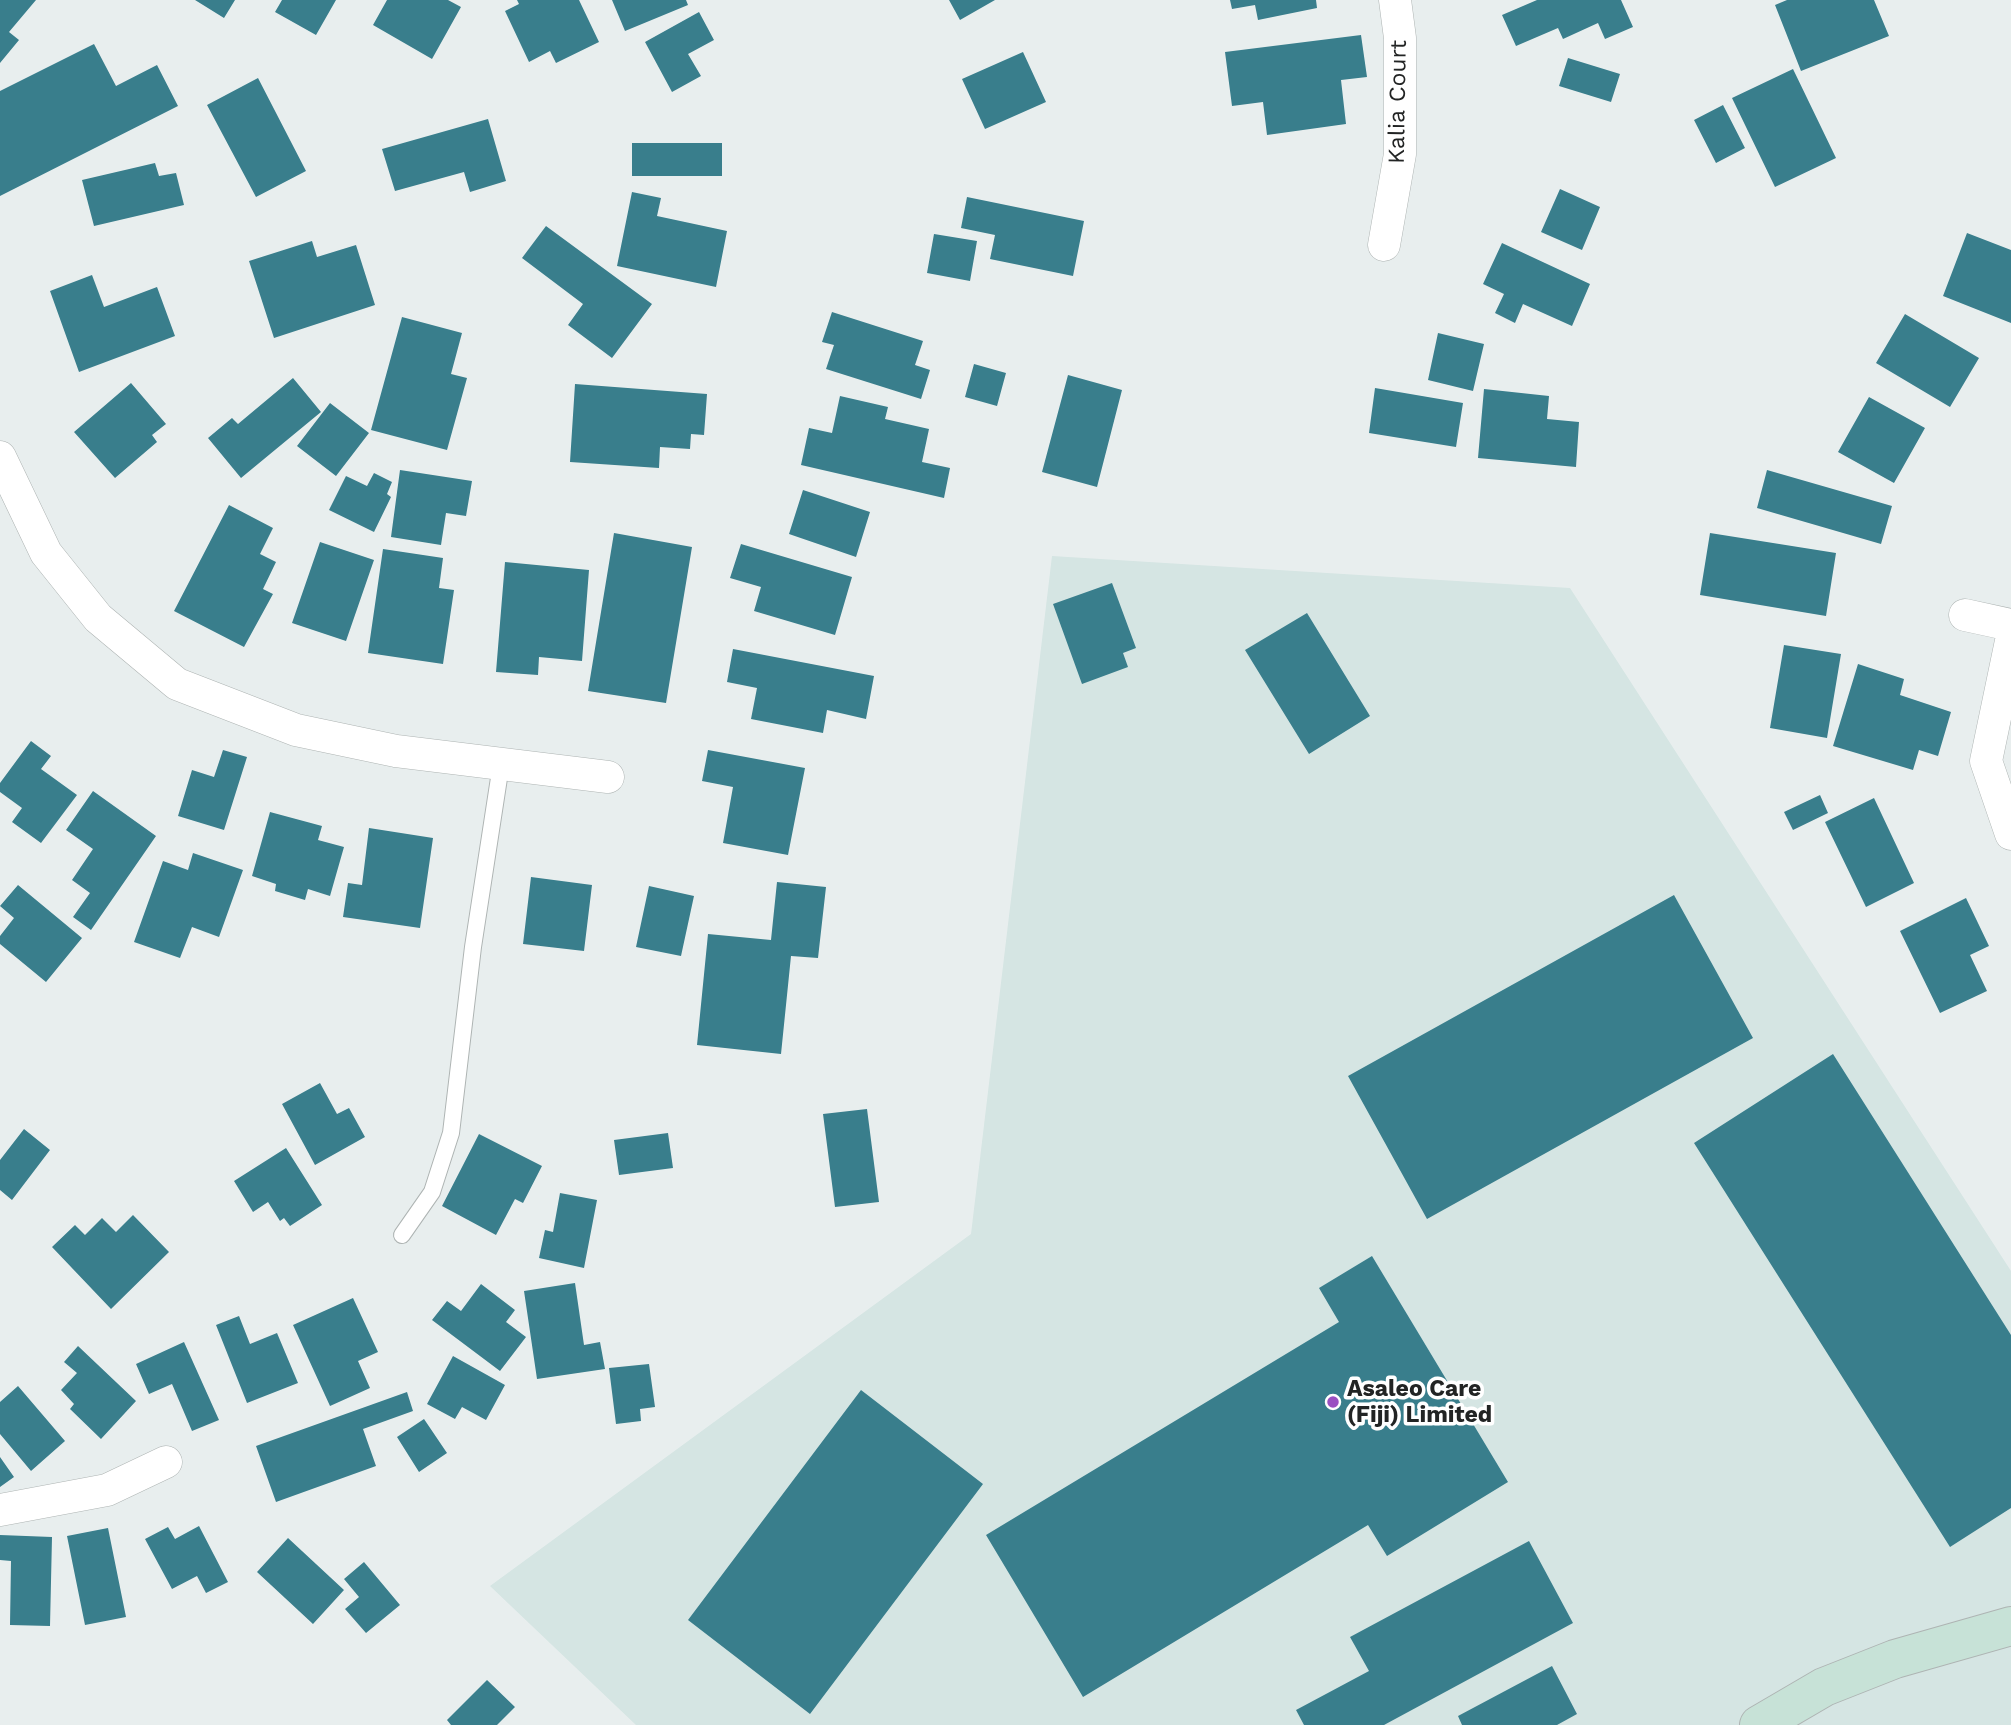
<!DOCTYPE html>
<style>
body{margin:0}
canvas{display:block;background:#e8eeee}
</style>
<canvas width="2011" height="1725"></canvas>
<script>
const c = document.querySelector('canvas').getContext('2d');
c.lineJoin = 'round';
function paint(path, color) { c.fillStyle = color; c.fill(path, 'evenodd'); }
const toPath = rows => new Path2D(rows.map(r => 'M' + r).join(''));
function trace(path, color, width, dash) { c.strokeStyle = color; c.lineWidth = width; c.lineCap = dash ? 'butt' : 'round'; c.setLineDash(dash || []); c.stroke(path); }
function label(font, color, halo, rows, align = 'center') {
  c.font = font + ' "Work Sans",sans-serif'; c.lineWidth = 7; c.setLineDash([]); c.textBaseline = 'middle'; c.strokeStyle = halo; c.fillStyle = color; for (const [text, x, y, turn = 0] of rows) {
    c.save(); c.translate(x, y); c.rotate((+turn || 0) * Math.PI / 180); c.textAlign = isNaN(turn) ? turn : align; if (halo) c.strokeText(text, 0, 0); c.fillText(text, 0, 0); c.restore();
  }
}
paint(toPath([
 [1052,556,1570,588,2011,1271,2011,1725,636,1725,490,1586,971,1234]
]), '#d5e5e3');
paint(toPath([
 [0,0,36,0,9,32,19,40,0,63],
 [195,0,235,0,224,18],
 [282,0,336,0,316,35,275,12],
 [387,0,448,0,461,7,432,59,373,25],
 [517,0,579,0,599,42,556,63,550,51,529,62,505,11,519,4],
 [612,0,686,0,688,5,625,31],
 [949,0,995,0,960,20],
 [1230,0,1316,0,1317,8,1258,20,1255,5,1232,9],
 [1537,0,1621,0,1633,27,1605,39,1598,23,1563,39,1558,28,1516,46,1502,15],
 [1787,0,1874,0,1889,36,1801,71,1775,5],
 [699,12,714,40,688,54,701,76,672,92,645,42],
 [1361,35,1367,77,1341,80,1346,124,1267,135,1263,102,1232,106,1225,52],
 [94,44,116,86,157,65,178,106,0,196,0,91],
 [1023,52,1046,102,985,129,962,79],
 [1568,58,1620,74,1611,102,1559,86],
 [1793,69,1836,158,1775,187,1732,98],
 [258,78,306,171,256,197,207,105],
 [1723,105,1745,148,1716,163,1694,120],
 [488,119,506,181,470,192,464,172,395,191,382,149],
 [632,143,722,143,722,176,632,176],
 [155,163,159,176,176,173,184,205,94,226,82,180],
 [1560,189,1600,207,1582,250,1541,232],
 [632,192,661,198,657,216,727,231,716,287,617,266],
 [967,197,1084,221,1073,276,990,259,995,235,961,228],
 [546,226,652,304,612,358,568,325,583,304,522,258],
 [1967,233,2011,250,2011,323,1943,296],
 [934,234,977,241,970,281,927,273],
 [312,241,317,257,356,245,375,305,274,338,249,261],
 [1502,243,1590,284,1572,326,1523,304,1515,323,1495,313,1504,294,1483,284],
 [92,275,104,307,157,287,175,336,79,372,50,291],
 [832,312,923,341,915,365,930,370,921,399,826,369,834,345,822,342],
 [1905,314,1979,358,1950,407,1876,363],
 [402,317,462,333,451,374,467,378,447,450,371,430],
 [1438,333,1484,344,1473,391,1428,380],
 [974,364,1006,373,997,406,965,397],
 [1068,375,1122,390,1097,487,1042,472],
 [293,378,321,412,241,478,208,438,232,418,238,424],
 [131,383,166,424,152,435,157,442,115,478,74,432],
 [575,384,707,394,704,435,691,434,690,449,660,447,659,468,570,462],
 [1375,388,1463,403,1456,447,1369,433],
 [1484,389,1549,396,1547,419,1579,422,1576,467,1478,458],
 [840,396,888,407,885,419,929,429,922,462,950,468,944,498,801,465,809,428,832,433],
 [1869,397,1925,428,1894,483,1838,452],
 [330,403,369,433,336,476,297,446],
 [400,470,472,481,466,516,446,513,441,545,391,537],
 [1767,470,1892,506,1881,544,1757,508],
 [374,473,392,482,387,494,391,497,374,532,329,510,346,476,367,486],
 [803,490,870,512,856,557,789,534],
 [229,505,273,528,260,554,276,562,263,589,273,594,244,647,174,611],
 [614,533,692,547,666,703,588,691],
 [1710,533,1836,553,1826,616,1700,595],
 [320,542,374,560,346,641,292,623],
 [741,544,852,577,835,635,754,611,761,587,730,578],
 [383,549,443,558,439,588,454,590,443,664,368,653],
 [505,562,589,570,582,661,539,657,538,675,496,672],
 [1112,583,1136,648,1123,653,1128,667,1082,684,1053,604],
 [1307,613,1370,716,1309,754,1245,650],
 [1784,645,1841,654,1827,738,1770,728],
 [733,649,874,676,866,719,827,710,823,733,751,719,757,688,727,682],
 [1858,664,1904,679,1900,695,1951,712,1938,756,1919,750,1913,770,1833,746],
 [31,741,51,756,41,769,77,795,41,843,12,822,22,808,0,792,0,783],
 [223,750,247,757,224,830,178,816,192,770,214,777],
 [708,750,805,768,788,855,723,843,733,787,702,781],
 [93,791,156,836,91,930,73,917,90,893,72,880,93,849,66,830],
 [1820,795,1828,813,1793,830,1784,812],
 [1874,798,1914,883,1866,907,1825,822],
 [270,812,322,826,318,840,344,847,330,896,308,889,305,900,275,891,276,884,252,876],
 [369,828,433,838,420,928,343,917,348,883,362,885],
 [193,853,243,870,219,937,192,927,180,958,134,942,163,861,188,870],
 [531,877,592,885,584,951,523,944],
 [777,882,826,887,818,958,791,956,781,1054,697,1045,708,934,771,940],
 [18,885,82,938,46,982,0,944,0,936,14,918,0,906],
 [649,886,694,896,681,956,636,947],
 [1674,895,1753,1038,1427,1219,1348,1076],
 [1966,898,1989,946,1970,955,1987,991,1940,1013,1900,931],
 [1833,1054,2011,1335,2011,1508,1950,1547,1694,1143],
 [320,1083,337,1114,349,1108,365,1137,315,1165,282,1104],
 [867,1109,879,1202,835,1207,823,1114],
 [24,1129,50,1150,12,1200,0,1190,0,1160],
 [668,1133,673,1168,619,1175,614,1140],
 [479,1134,542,1166,523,1203,515,1199,496,1235,442,1206],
 [286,1148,322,1205,290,1226,284,1218,280,1221,268,1202,253,1212,234,1181],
 [560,1193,597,1200,584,1268,539,1258,545,1230,553,1232],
 [133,1215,169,1252,111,1309,52,1247,75,1225,85,1235,102,1218,116,1232],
 [1372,1256,1508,1482,1387,1556,1368,1525,1083,1697,986,1535,1339,1322,1319,1288],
 [575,1283,584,1345,600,1342,605,1369,537,1379,524,1291],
 [481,1284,515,1310,506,1322,526,1337,500,1371,432,1320,447,1301,461,1311],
 [353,1298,378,1352,358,1361,370,1388,330,1406,293,1325],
 [239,1316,250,1344,277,1333,298,1383,247,1403,216,1325],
 [184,1342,219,1420,192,1431,172,1384,149,1394,136,1364],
 [78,1346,136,1401,101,1439,70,1409,74,1404,61,1390,77,1373,64,1362],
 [453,1356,505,1385,486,1420,462,1407,455,1419,427,1404],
 [649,1364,655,1407,640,1409,641,1421,616,1424,609,1368],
 [18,1386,65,1441,31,1471,0,1434,0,1402],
 [861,1390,983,1484,810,1714,688,1620],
 [407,1392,413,1411,363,1429,376,1466,276,1502,256,1446],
 [424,1419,447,1453,419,1472,397,1437],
 [0,1457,14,1477,0,1487],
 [199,1526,228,1582,206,1593,197,1576,172,1589,145,1539,168,1527,175,1539],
 [108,1528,126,1617,85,1625,67,1536],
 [0,1535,52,1537,50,1626,10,1625,11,1561,0,1560],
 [288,1538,344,1590,313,1624,257,1572],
 [1529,1541,1573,1623,1384,1725,1304,1725,1296,1710,1369,1671,1350,1637],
 [364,1562,400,1605,366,1633,345,1609,359,1597,344,1579],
 [1552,1666,1577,1714,1557,1725,1462,1725,1458,1716],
 [487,1680,515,1707,497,1725,451,1725,447,1720]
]), '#397e8c');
const lane = toPath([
 [402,1235,432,1192,451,1133,473,947,501,765]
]);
const street = toPath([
 [1384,245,1400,154,1400,38,1395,0],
 [0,457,46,553,98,618,177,684,296,730,396,751,608,777],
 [1965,615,2011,625],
 [2011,641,1986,761,2011,834],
 [0,1510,107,1490,166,1462]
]);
const secondary = toPath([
 [1759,1725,1824,1687,1895,1659,2011,1626]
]);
trace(lane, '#aeb4b3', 18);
trace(street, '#aeb4b3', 33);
trace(secondary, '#aeb4b3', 40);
trace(lane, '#fff', 16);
trace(street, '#fff', 32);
trace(secondary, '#c7e2d7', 38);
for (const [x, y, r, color] of [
 [1333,1402,7,"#9a4fc1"]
]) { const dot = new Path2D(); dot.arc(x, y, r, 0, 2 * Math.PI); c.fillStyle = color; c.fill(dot); trace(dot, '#fff', 2.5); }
label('23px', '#222424', '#fff', [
 ["Kalia Court",1398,102,-89]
]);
label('bold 23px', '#222424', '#fff', [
 ["Asaleo Care",1347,1389],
 ["(Fiji) Limited",1347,1415]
], 'left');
</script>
